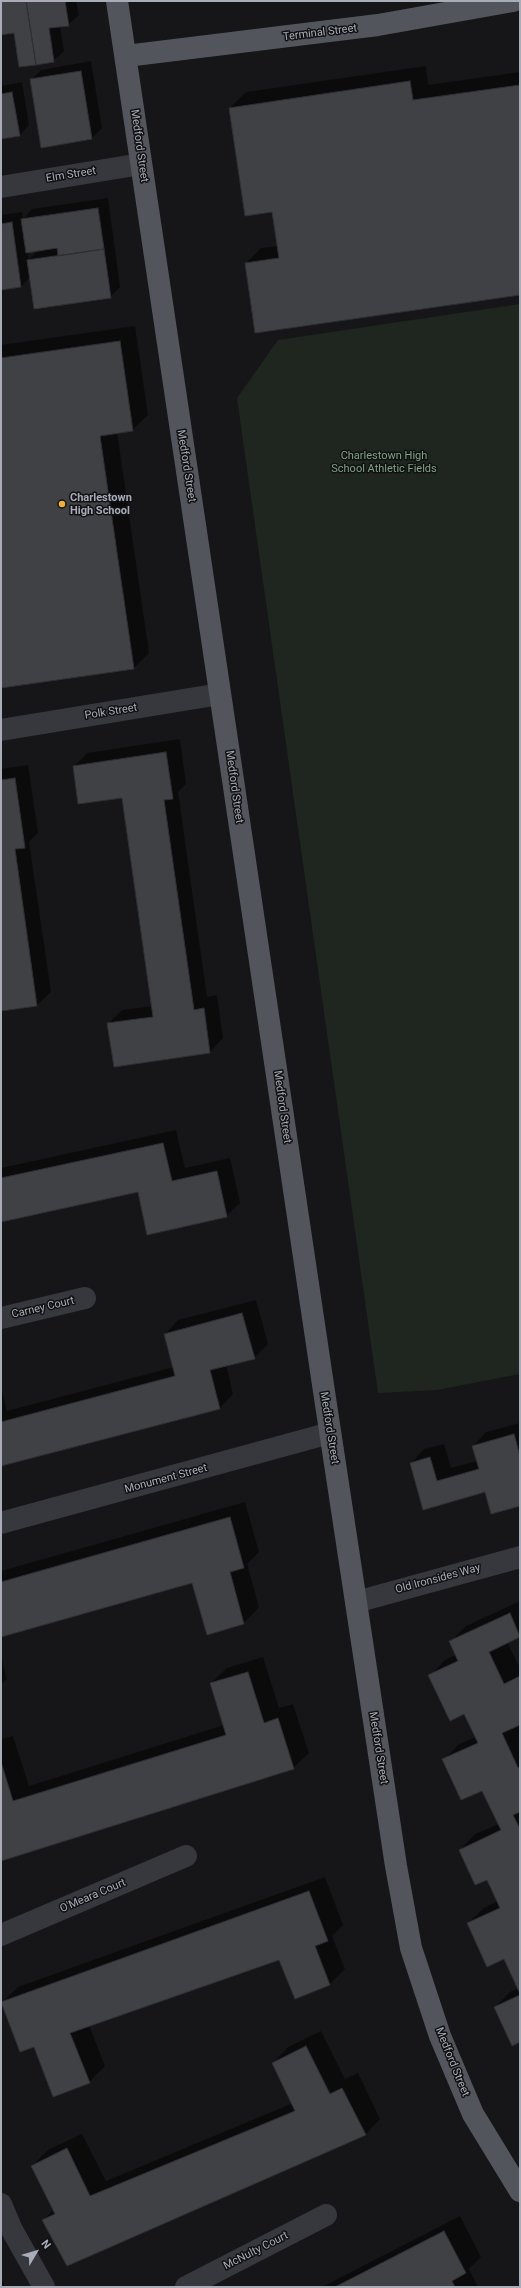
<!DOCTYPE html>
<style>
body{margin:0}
#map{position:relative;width:521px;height:2288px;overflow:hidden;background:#161618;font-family:Roboto,sans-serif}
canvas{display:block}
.frame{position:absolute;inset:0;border:2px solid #a8adb8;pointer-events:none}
.north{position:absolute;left:16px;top:2232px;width:40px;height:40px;-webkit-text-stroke:3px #111113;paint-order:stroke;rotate:52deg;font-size:11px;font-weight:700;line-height:16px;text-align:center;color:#a8adb8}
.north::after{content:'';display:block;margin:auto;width:14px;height:18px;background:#a8adb8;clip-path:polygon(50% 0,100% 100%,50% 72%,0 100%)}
</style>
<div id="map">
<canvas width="521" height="2288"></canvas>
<div class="frame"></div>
<div class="north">N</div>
</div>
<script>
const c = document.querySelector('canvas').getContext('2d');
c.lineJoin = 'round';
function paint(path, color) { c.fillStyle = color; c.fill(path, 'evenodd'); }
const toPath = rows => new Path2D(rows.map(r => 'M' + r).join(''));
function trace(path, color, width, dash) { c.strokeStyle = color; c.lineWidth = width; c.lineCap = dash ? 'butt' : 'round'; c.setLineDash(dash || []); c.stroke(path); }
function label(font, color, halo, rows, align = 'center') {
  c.font = font + ' Roboto,sans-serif'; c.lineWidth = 3; c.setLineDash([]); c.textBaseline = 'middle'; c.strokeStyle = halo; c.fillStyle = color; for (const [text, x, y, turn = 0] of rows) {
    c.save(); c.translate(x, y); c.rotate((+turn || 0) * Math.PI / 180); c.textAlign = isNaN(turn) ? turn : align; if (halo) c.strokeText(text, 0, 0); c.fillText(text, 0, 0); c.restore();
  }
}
paint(toPath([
 [520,304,520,1374,437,1390,378,1393,237,398,278,340]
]), '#1e261f');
paint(toPath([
 [1,1,76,1,79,15,68,25,60,26,64,51,53,61,15,32,1,34],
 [91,61,102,128,92,138,31,80,41,70],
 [426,66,428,85,520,72,520,294,246,263,261,248,278,246,273,211,230,108,246,92],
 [22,82,29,125,19,136,1,138,1,86],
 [108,198,120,287,110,297,30,277,21,287,1,289,1,215,22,212,23,219,32,209],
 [38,250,29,259,28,251],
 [135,326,148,415,132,430,117,432,149,653,134,668,1,687,1,345],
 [180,739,186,784,178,792,207,997,217,995,223,1038,210,1052,115,1065,108,1024,122,1010,153,1006,123,797,74,767,87,753],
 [28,765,38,833,29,842,51,992,37,1005,1,1010,1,769],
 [176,1130,185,1168,230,1158,240,1203,226,1216,139,1191,1,1221,1,1168],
 [256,1300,268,1344,254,1358,226,1365,233,1394,220,1408,1,1465,1,1386,7,1411,174,1367,165,1334,178,1320],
 [520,1423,520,1505,485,1491,424,1509,411,1463,424,1449,444,1444,451,1468,477,1461,473,1446,486,1432],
 [245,1502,259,1552,247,1564,259,1607,244,1623,207,1633,193,1582,1,1636,1,1571],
 [520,1601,520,1636,507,1642,520,1668,520,2041,495,2007,510,1992,518,1988,504,1958,468,1923,484,1908,498,1901,487,1879,460,1850,475,1834,499,1824,483,1789,444,1760,459,1744,476,1737,465,1713,430,1676,445,1660,456,1655,450,1642,466,1626],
 [1,1657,7,1679,1,1685],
 [263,1657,279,1708,293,1704,309,1753,293,1768,1,1860,1,1739,13,1736,29,1786,224,1725,211,1683,227,1668],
 [325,1877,343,1925,332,1936,345,1969,330,1984,295,1997,280,1958,89,2025,105,2066,89,2082,34,2046,2,2003,18,1987],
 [321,2031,345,2079,358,2073,380,2119,365,2135,43,2220,54,2209,32,2166,48,2150,82,2134,106,2181,293,2103,273,2063,288,2047],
 [460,2216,481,2257,469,2269,478,2287,322,2287],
 [1,2278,5,2287,1,2287]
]), '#0007');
const building = toPath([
 [1,1,26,1,36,65,19,67,14,33,1,35,1,1],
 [26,1,65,1,69,26,49,28,54,62,36,65,26,1],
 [81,71,92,139,41,148,30,79,81,71],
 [410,81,413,100,520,85,520,295,255,333,245,263,279,258,272,212,245,216,229,108,410,81],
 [12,92,20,136,1,139,1,94,12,92],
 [98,208,104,249,58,256,57,248,26,253,21,219,98,208],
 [12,222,21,287,1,290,1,224,12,222],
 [104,249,111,298,34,309,27,260,104,249],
 [120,341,133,431,100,436,134,669,1,688,1,358,120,341],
 [166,752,173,799,164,800,194,1010,204,1008,210,1053,114,1067,107,1023,153,1017,122,798,78,804,73,766,166,752],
 [15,778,25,848,15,849,37,1006,1,1011,1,780,15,778],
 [163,1143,172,1181,217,1171,227,1217,147,1235,138,1192,1,1222,1,1178,163,1143],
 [242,1313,255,1359,210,1370,220,1409,1,1466,1,1422,175,1376,164,1334,242,1313],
 [514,1434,520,1456,520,1506,491,1514,485,1492,423,1510,410,1463,430,1457,437,1481,479,1469,472,1446,514,1434],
 [230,1517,244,1568,230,1572,244,1624,207,1635,192,1583,1,1637,1,1582,230,1517],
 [510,1613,520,1637,489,1652,504,1684,520,1676,520,1725,502,1733,518,1768,520,1766,520,1812,513,1815,520,1829,520,1994,504,1959,487,1967,467,1923,500,1908,487,1880,475,1885,459,1850,501,1830,482,1791,461,1800,442,1759,478,1743,464,1714,450,1721,428,1675,458,1661,449,1641,510,1613],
 [248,1672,264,1723,278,1718,294,1769,1,1861,1,1762,13,1801,226,1735,210,1683,248,1672],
 [309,1891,328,1941,315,1946,330,1985,295,1999,279,1960,70,2033,90,2083,53,2097,34,2047,20,2052,1,2002,309,1891],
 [520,1995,520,2042,512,2046,494,2007,520,1995],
 [306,2046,330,2094,342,2088,366,2135,67,2266,42,2220,55,2214,31,2166,67,2148,90,2196,295,2111,272,2063,306,2046],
 [444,2231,466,2273,452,2281,455,2287,335,2287,444,2231]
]);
paint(building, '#404145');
trace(building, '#303034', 1);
trace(toPath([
 [1,187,141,164],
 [1,730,220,694],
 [1,1318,85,1298],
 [1,1523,330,1433],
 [356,1602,520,1557],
 [1,1935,186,1856],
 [1,2204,12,2230,44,2287],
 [186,2287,326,2215]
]), '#37383d', 22);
trace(toPath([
 [117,1,325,1398,396,1866,411,1948,440,2036,473,2114,520,2191],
 [126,56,378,25,513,1]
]), '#53555c', 22);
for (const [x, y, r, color] of [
 [62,504,4,"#f2b134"]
]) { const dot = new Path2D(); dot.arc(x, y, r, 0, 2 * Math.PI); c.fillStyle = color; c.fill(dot); trace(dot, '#111113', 1.5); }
label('11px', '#a8adb8', '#111113', [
 ["Terminal Street",320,33,-7],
 ["Medford Street",139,146,82],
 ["Elm Street",71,175,-9],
 ["Medford Street",186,466,81],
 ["Polk Street",111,712,-9],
 ["Medford Street",234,787,82],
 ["Medford Street",282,1107,82],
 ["Carney Court",43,1308,-13],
 ["Medford Street",329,1428,81],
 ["Monument Street",166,1479,-15],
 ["Old Ironsides Way",438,1579,-15],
 ["Medford Street",378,1748,81],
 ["O'Meara Court",93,1896,-23],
 ["Medford Street",452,2062,68],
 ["McNulty Court",256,2251,-27]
]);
label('11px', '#7fa381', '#111113', [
 ["Charlestown High",384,456],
 ["School Athletic Fields",384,469]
]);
label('bold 11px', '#a8adb8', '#111113', [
 ["Charlestown",70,498],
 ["High School",70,511]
], 'left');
</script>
